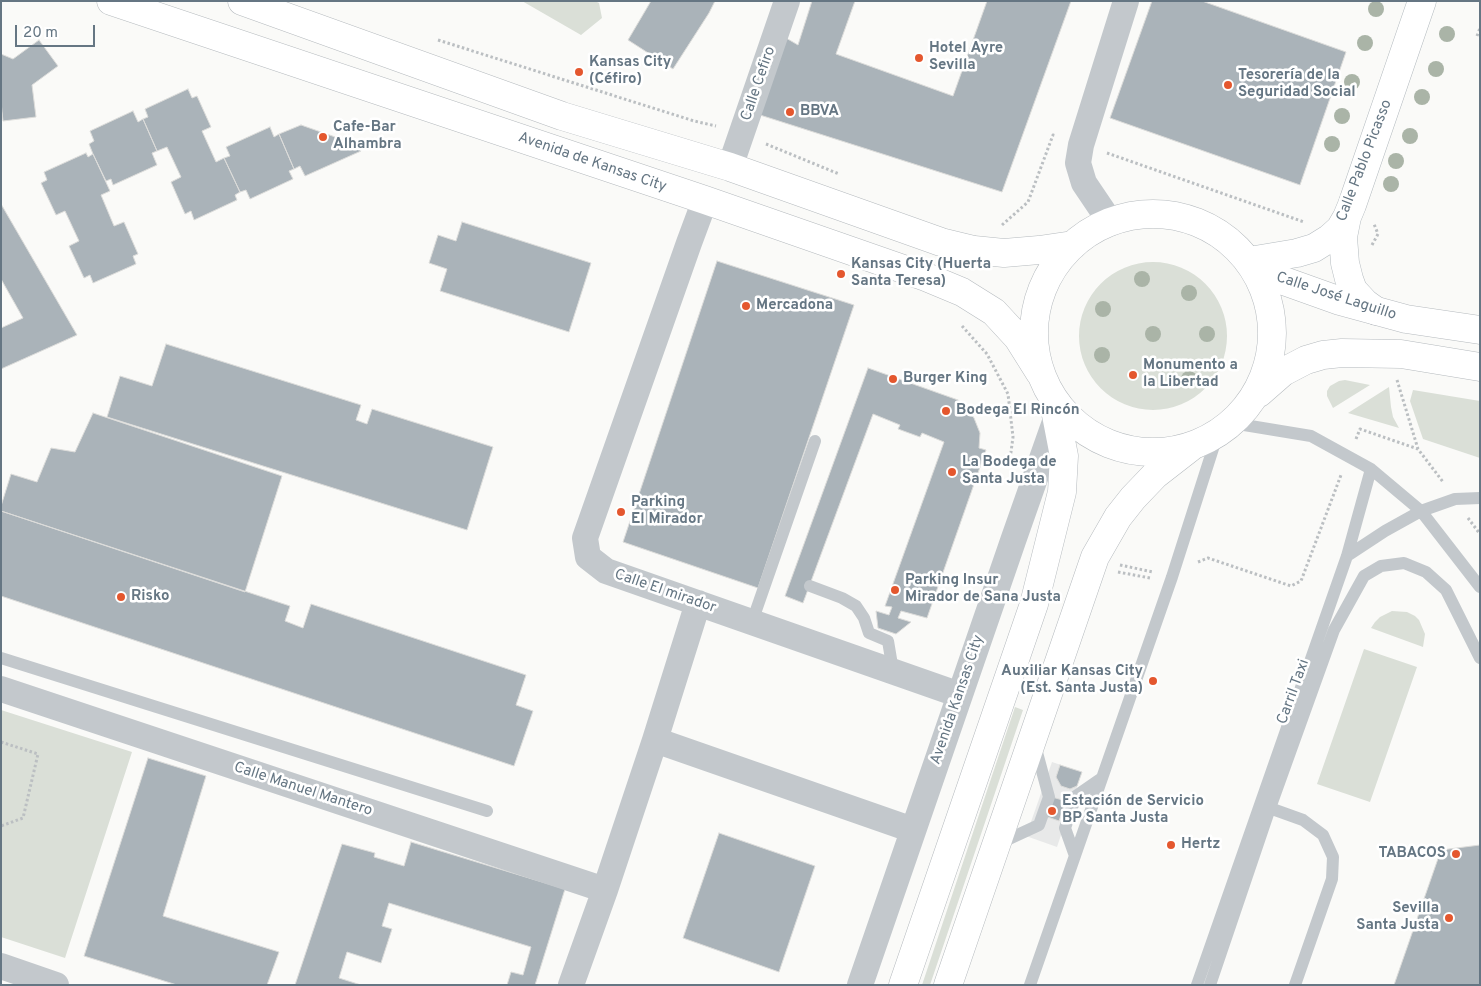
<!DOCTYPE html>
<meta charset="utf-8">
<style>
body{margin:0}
#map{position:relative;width:1481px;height:986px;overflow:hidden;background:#fafaf8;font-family:Overpass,sans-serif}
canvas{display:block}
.frame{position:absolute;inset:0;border:2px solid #657683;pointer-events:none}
.scale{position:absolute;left:15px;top:25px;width:80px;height:22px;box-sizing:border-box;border:2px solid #657683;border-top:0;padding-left:6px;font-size:15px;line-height:18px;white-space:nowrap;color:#657683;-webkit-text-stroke:4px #fff;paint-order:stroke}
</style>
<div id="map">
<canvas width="1481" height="986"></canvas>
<div class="frame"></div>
<div class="scale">20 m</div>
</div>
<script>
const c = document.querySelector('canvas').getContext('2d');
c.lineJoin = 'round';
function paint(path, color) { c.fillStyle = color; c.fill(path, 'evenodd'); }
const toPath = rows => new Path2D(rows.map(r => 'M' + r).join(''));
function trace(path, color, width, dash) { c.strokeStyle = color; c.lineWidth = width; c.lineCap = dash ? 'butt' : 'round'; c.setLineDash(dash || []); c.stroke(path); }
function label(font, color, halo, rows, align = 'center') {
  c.font = font + ' Overpass,sans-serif'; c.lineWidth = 5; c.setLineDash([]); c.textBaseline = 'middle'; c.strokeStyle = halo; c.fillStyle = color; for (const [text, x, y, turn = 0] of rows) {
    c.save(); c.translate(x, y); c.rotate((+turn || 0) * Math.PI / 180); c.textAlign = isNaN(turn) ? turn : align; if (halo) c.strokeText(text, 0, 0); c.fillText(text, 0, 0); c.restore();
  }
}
paint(toPath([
 [1052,762,1082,772,1057,847,1026,836]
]), '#e8e9e9');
paint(toPath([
 [522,1,595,1,599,3,602,18,581,35],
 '1079 336a74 74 0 1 1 148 0a74 74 0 1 1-148 0Z',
 [1345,380,1370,385,1333,408,1327,396,1327,391,1330,386,1339,381],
 [1389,387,1391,407,1393,417,1399,428,1348,413],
 [1413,390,1480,401,1480,458,1423,439,1410,401],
 [1392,611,1407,612,1415,616,1419,620,1425,634,1423,647,1371,628,1375,622,1380,617],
 [1364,649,1417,667,1370,802,1317,784],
 [1015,707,1023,710,930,985,922,985],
 [1,710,132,752,65,958,1,937]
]), '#dadfd7');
const building = toPath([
 [651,1,715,1,709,13,673,69,628,40,651,1],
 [812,1,855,1,836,54,953,96,987,1,1071,1,1002,192,760,115,786,38,798,45,812,1],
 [1152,1,1202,1,1346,52,1300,185,1110,118,1152,1],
 [39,40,58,66,32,85,36,117,3,121,1,102,1,54,13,59,39,40],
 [188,89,192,98,197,96,211,127,202,131,216,162,224,158,240,192,235,195,237,200,194,220,191,211,185,214,171,182,181,177,167,147,157,151,143,119,148,117,145,109,188,89],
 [133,111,138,122,143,119,157,151,152,153,157,165,113,185,111,179,106,181,93,154,89,144,94,141,90,131,133,111],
 [301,125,358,145,361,151,305,176,300,166,294,169,279,134,301,125],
 [270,127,274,137,279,134,294,169,289,171,293,179,250,199,246,190,240,192,224,158,230,156,226,147,270,127],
 [86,153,88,157,93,154,110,191,101,195,114,226,124,222,138,254,133,256,136,264,93,283,90,275,84,278,69,246,79,241,65,211,56,215,41,183,47,180,44,172,86,153],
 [1,204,77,335,1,369,1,328,23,318,1,279,1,204],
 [462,222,591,263,569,332,440,291,447,269,429,263,438,235,456,241,462,222],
 [717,261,854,305,758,588,623,542,717,261],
 [166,344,361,405,356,420,367,424,372,409,493,447,467,530,107,417,120,376,152,386,166,344],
 [868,368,958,400,965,405,974,418,980,433,979,448,986,450,927,618,901,611,898,618,911,622,896,634,878,628,876,611,889,615,892,607,885,606,944,442,922,433,920,437,898,429,900,425,873,414,803,603,785,596,868,368],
 [93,413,282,476,245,592,1,511,1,506,11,474,37,482,51,448,75,452,93,413],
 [1,511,290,606,285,621,303,628,311,604,526,675,516,705,533,711,514,766,1,596,1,511],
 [148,758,206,776,163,916,279,952,267,985,177,985,84,956,148,758],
 [1060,765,1082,772,1077,786,1070,789,1061,786,1056,777,1060,765],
 [1052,797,1066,801,1059,821,1045,816,1052,797],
 [719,833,815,866,779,972,683,938,719,833],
 [411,842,565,889,535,985,507,985,511,972,523,975,531,947,389,903,382,926,392,929,381,963,347,952,339,978,361,985,295,985,342,844,375,853,374,857,404,866,411,842],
 [1480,845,1480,985,1394,985,1441,850,1480,845]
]);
paint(building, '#aab3b9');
trace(building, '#dcdcda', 1);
const secondary = toPath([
 [1347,217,1343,237,1345,263,1349,279,1353,290,1365,303,1376,311],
 [1249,261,1297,253,1314,248,1330,238,1340,229,1347,217,1352,205,1422,1]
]);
const primary = toPath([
 [111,1,705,200,926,277,962,292,994,312,1018,338,1040,373],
 [242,1,562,116,730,167,941,242,974,250,1004,253,1039,250,1073,245],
 '1034 333a119 119 0 1 1 238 0a119 119 0 1 1-238 0Z',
 [1256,271,1340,301,1406,319,1480,330],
 [1259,393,1283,372,1306,360,1323,355,1342,353,1401,354,1480,367],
 [903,985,1034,604,1062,492,1064,456,1053,399],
 [948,985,1095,557,1118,517,1133,498,1155,475,1191,447]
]);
trace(secondary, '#b3babf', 29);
trace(primary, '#b5babe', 29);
trace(toPath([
 [1477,36,1480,28],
 [438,40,694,121,716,126],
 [766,144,839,174],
 [1107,153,1304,222],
 [1002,225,1028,202,1053,135,1056,136],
 [1372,245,1378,234,1374,224],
 [962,326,987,354,1008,394,1013,437,1009,467],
 [1397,380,1418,449,1443,482],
 [1356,439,1360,429,1418,449],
 [1468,518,1480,534],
 [1198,562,1208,558,1291,586,1301,581,1341,475],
 [1120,565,1153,572],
 [1118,572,1150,578],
 [1,742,38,754,23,818,1,826]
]), '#bbbfc2', 3, [2.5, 2.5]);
trace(toPath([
 [1232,423,1311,436,1371,469,1421,511,1480,587],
 [1347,556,1385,531,1421,511,1455,499,1480,498],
 [810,586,842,598,856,606,864,618,869,633,888,641,893,671],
 [752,622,815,441],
 [1,658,487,811],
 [1264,806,1303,820,1323,835,1333,857,1332,879,1295,985],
 [998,844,1039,825,1049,797,1035,745],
 [1075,856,1065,828,1076,796,1102,778],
 [1030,985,1172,577,1218,433],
 [1197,985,1347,556,1371,469],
 [1210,985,1270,808,1334,630,1364,576,1381,566,1404,563,1426,572,1446,590,1480,658]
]), '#c3c8cc', 12);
trace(toPath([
 [730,167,787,1],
 [705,200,689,243,585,538,588,557,606,571,960,695],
 [1111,223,1084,183,1078,163,1081,145,1126,1],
 [1,689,605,890],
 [655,740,913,830],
 [1,966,56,985],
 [571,985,605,890,655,740,698,603],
 [860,985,1014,538,1057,416]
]), '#c3c8cc', 26);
trace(secondary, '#fff', 28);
trace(primary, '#fff', 28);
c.fillStyle = '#aab4a7';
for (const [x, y] of [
 [1376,9],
 [1447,34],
 [1365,43],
 [1436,69],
 [1352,82],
 [1422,97],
 [1342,116],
 [1410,136],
 [1332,144],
 [1396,161],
 [1391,184],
 [1142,279],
 [1189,293],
 [1103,309],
 [1153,334],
 [1207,334],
 [1102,355],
 [1189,379]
]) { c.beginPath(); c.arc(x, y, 8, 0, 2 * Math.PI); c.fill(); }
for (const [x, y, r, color] of [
 [919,58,5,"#e4572e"],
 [579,72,5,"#e4572e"],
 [1228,85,5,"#e4572e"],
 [790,112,5,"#e4572e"],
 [323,137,5,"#e4572e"],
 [841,274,5,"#e4572e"],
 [746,306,5,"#e4572e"],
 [1133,375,5,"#e4572e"],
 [893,379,5,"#e4572e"],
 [946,411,5,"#e4572e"],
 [952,472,5,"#e4572e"],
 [621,512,5,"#e4572e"],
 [895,590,5,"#e4572e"],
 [121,597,5,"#e4572e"],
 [1153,681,5,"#e4572e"],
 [1052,811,5,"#e4572e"],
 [1171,845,5,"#e4572e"],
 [1456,854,5,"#e4572e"],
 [1449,918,5,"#e4572e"]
]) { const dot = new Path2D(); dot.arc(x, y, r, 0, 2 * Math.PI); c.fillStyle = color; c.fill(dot); trace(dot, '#fff', 2); }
label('bold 15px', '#657683', '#fff', [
 ["Hotel Ayre",929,49],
 ["Sevilla",929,66],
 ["Kansas City",589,63],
 ["(Céfiro)",589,80],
 ["Tesorería de la",1238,76],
 ["Seguridad Social",1238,93],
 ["BBVA",800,112],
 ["Cafe-Bar",333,128],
 ["Alhambra",333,145],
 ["Kansas City (Huerta",851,265],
 ["Santa Teresa)",851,282],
 ["Mercadona",756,306],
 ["Monumento a",1143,366],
 ["la Libertad",1143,383],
 ["Burger King",903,379],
 ["Bodega El Rincón",956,411],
 ["La Bodega de",962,463],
 ["Santa Justa",962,480],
 ["Parking",631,503],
 ["El Mirador",631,520],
 ["Parking Insur",905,581],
 ["Mirador de Sana Justa",905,598],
 ["Risko",131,597],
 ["Auxiliar Kansas City",1143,672,"right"],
 ["(Est. Santa Justa)",1143,689,"right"],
 ["Estación de Servicio",1062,802],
 ["BP Santa Justa",1062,819],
 ["Hertz",1181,845],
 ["TABACOS",1446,854,"right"],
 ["Sevilla",1439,909,"right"],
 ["Santa Justa",1439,926,"right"]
], 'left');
label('15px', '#657683', '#fff', [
 ["Calle Cefiro",759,84,-71],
 ["Calle Pablo Picasso",1365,161,-69],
 ["Avenida de Kansas City",592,163,19],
 ["Calle José Laguillo",1336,297,18],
 ["Calle El mirador",665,592,19],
 ["Carril Taxi",1294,692,-70],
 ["Avenida Kansas City",958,700,-71],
 ["Calle Manuel Mantero",303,790,18]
]);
</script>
